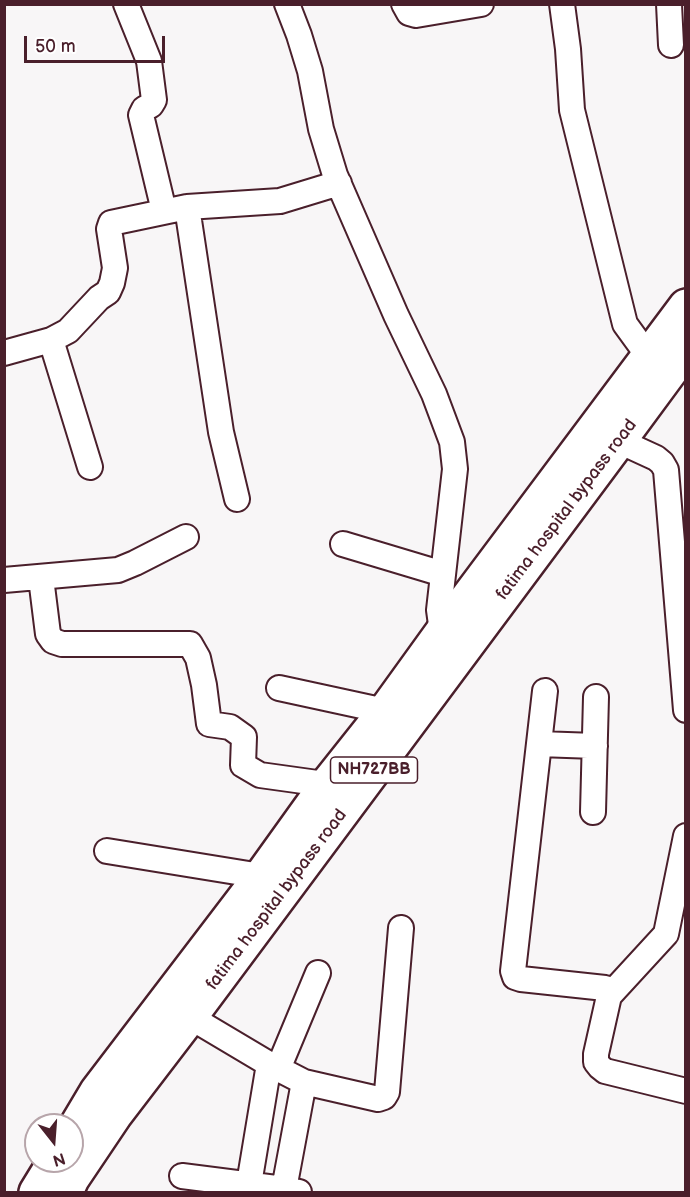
<!DOCTYPE html>
<style>
body{margin:0}
#map{position:relative;width:690px;height:1197px;overflow:hidden;background:#f8f6f7;font-family:"Balsamiq Sans",sans-serif}
canvas{display:block}
.frame{position:absolute;inset:0;border:6px solid #4a1f2b;pointer-events:none}
.north{position:absolute;left:24px;top:1113px;width:60px;height:60px;box-sizing:border-box;background:#fff;border:2px solid #b7a5aa;border-radius:50%;rotate:163deg;font-size:16px;font-weight:700;line-height:24px;text-align:center;color:#4a1f2b}
.north::after{content:'';display:block;margin:auto;width:21px;height:27px;background:#4a1f2b;clip-path:polygon(50% 0,100% 100%,50% 72%,0 100%)}
.scale{position:absolute;left:24px;top:36px;width:141px;height:27px;box-sizing:border-box;border:3px solid #4a1f2b;border-top:0;padding-left:8px;font-size:18px;line-height:21px;white-space:nowrap;color:#4a1f2b;-webkit-text-stroke:4px #fff;paint-order:stroke}
</style>
<div id="map">
<canvas width="690" height="1197"></canvas>
<div class="frame"></div>
<div class="north">N</div>
<div class="scale">50 m</div>
</div>
<script>
const c = document.querySelector('canvas').getContext('2d');
c.lineJoin = 'round';
const toPath = rows => new Path2D(rows.map(r => 'M' + r).join(''));
function trace(path, color, width, dash) { c.strokeStyle = color; c.lineWidth = width; c.lineCap = dash ? 'butt' : 'round'; c.setLineDash(dash || []); c.stroke(path); }
function label(font, color, halo, rows, align = 'center') {
  c.font = font + ' "Balsamiq Sans",sans-serif'; c.lineWidth = 6; c.setLineDash([]); c.textBaseline = 'middle'; c.strokeStyle = halo; c.fillStyle = color; for (const [text, x, y, turn = 0] of rows) {
    c.save(); c.translate(x, y); c.rotate((+turn || 0) * Math.PI / 180); c.textAlign = isNaN(turn) ? turn : align; if (halo) c.strokeText(text, 0, 0); c.fillText(text, 0, 0); c.restore();
  }
}
const minor = toPath([
 [126,4,149,61,154,100,151,105,144,109,141,115,164,211],
 [287,4,299,35,310,71,321,129,335,175,396,315,434,394,452,442,455,469,439,610,442,632],
 [404,4,409,13,416,15,481,4],
 [562,4,568,49,572,110,625,324,649,357,660,366],
 [669,4,671,45],
 [51,340,90,467],
 [4,353,51,340,68,331,99,298,108,292,112,283,115,268,109,229,111,223,187,207],
 [619,441,656,458,662,463,666,470,686,710],
 [237,499,221,432,187,207,280,201,339,183],
 [343,544,443,574],
 [41,578,48,634,53,641,62,644,190,644,198,658,204,685,209,724,230,727,244,737,243,765,260,775,339,786],
 [4,580,118,570,135,563,186,537],
 [279,688,385,711],
 [545,691,513,971,515,977,521,979,605,988,609,992,609,996,596,1054,596,1062,600,1067,605,1071,686,1091],
 [539,744,595,746],
 [593,812,596,697],
 [107,851,261,876],
 [609,996,666,934,686,836],
 [190,1017,269,1064,304,1082,378,1099,384,1097,387,1092,401,928],
 [278,1069,318,973],
 [182,1176,284,1189,299,1192],
 [249,1184,269,1064],
 [284,1189,304,1082]
]);
const highway = toPath([
 [72,1133,97,1091,261,876,327,784,385,711,442,632,686,306],
 [36,1192,55,1161],
 [66,1192,72,1179,115,1115,190,1017,619,441,686,350]
]);
trace(minor, '#4a1f2b', 28);
trace(highway, '#4a1f2b', 38);
trace(minor, '#fff', 24);
trace(highway, '#fff', 33);
for (const [x, y, w] of [
 [374,770,87]
]) { const box = new Path2D(); box.roundRect(x - w / 2, y - 13, w, 26, 4.5); c.fillStyle = '#fff'; c.fill(box); trace(box, '#4a1f2b', 1.5); }
label('bold 16px', '#4a1f2b', null, [
 ["NH727BB",374,770]
]);
label('18px', '#4a1f2b', '#fff', [
 ["fatima hospital bypass road",567,510,-53],
 ["fatima hospital bypass road",277,900,-53]
]);
</script>
